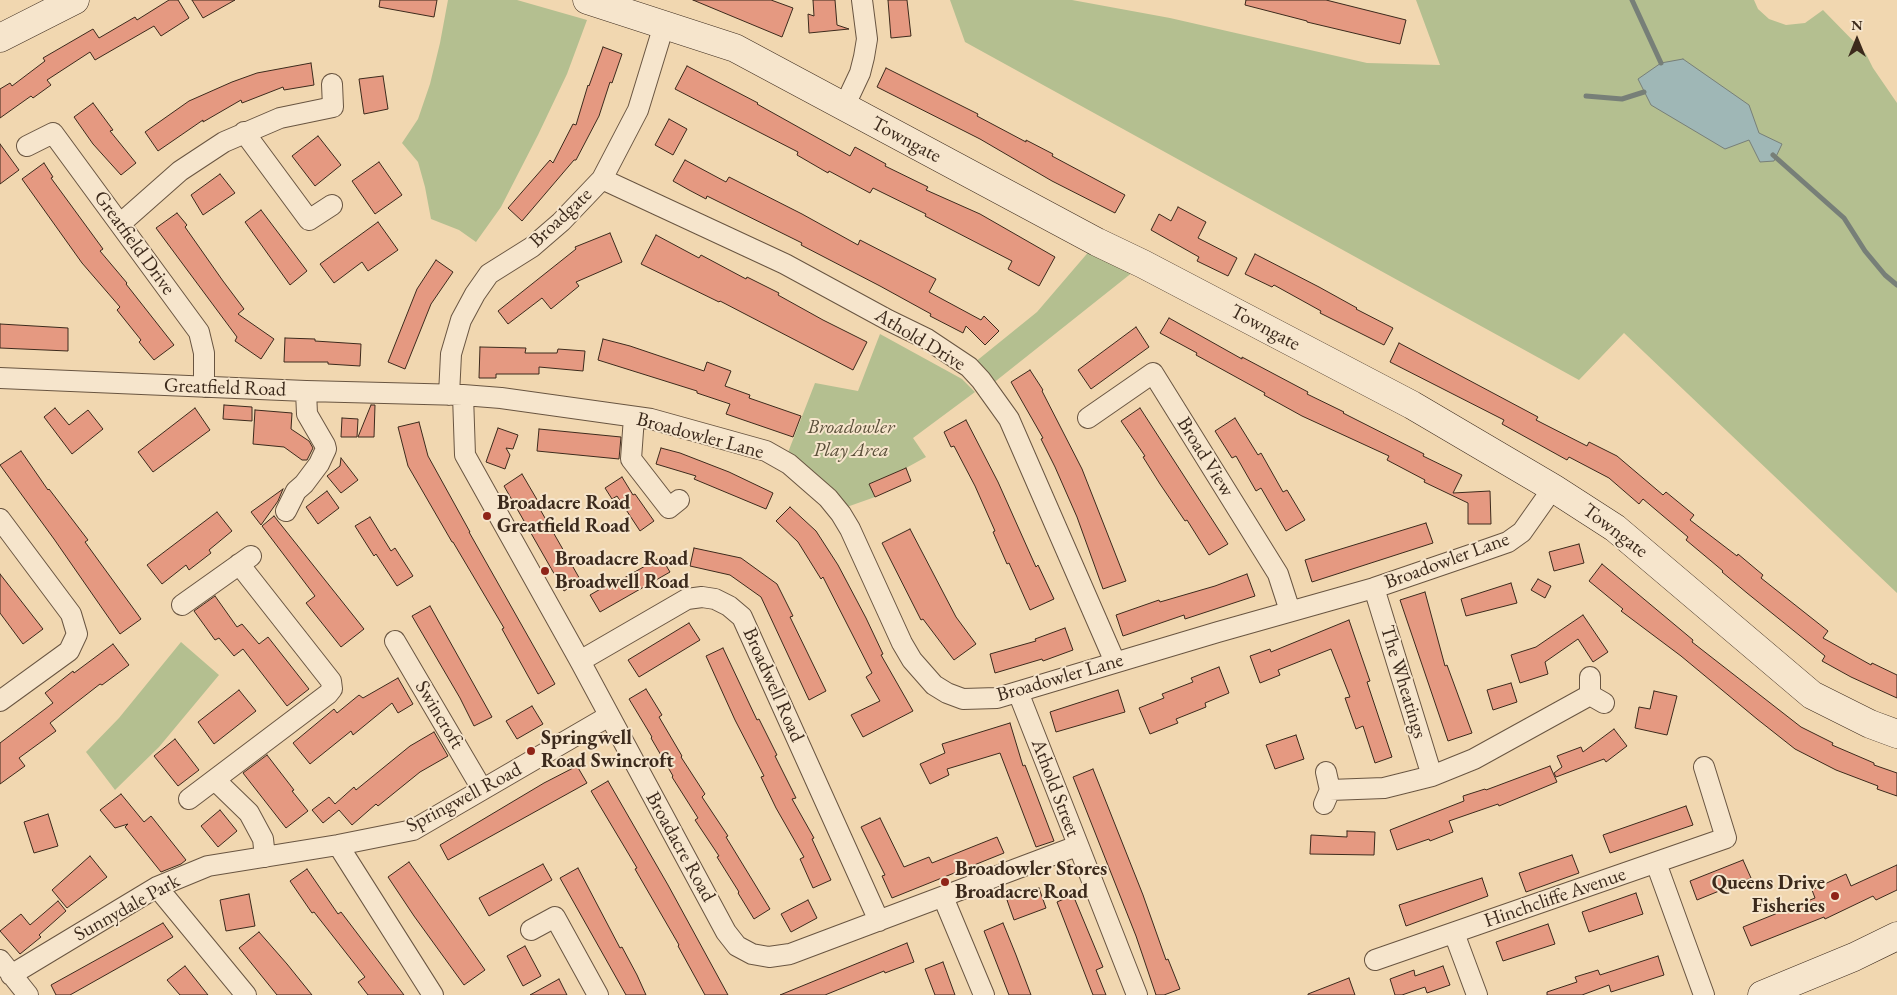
<!DOCTYPE html>
<style>
body{margin:0}
#map{position:relative;width:1897px;height:995px;overflow:hidden;background:#f1d7b0;font-family:"EB Garamond",serif}
canvas{display:block}
.north{position:absolute;left:1832px;top:15px;width:50px;height:50px;-webkit-text-stroke:4px #f6e5cc;paint-order:stroke;rotate:0deg;font-size:14px;font-weight:700;line-height:20px;text-align:center;color:#3c2a1c}
.north::after{content:'';display:block;margin:auto;width:18px;height:22px;background:#3c2a1c;clip-path:polygon(50% 0,100% 100%,50% 72%,0 100%)}
</style>
<div id="map">
<canvas width="1897" height="995"></canvas>
<div class="north">N</div>
</div>
<script>
const c = document.querySelector('canvas').getContext('2d');
c.lineJoin = 'round';
function paint(path, color) { c.fillStyle = color; c.fill(path, 'evenodd'); }
const toPath = rows => new Path2D(rows.map(r => 'M' + r).join(''));
function trace(path, color, width, dash) { c.strokeStyle = color; c.lineWidth = width; c.lineCap = dash ? 'butt' : 'round'; c.setLineDash(dash || []); c.stroke(path); }
function label(font, color, halo, rows, align = 'center') {
  c.font = font + ' "EB Garamond",serif'; c.lineWidth = 4; c.setLineDash([]); c.textBaseline = 'middle'; c.strokeStyle = halo; c.fillStyle = color; for (const [text, x, y, turn = 0] of rows) {
    c.save(); c.translate(x, y); c.rotate((+turn || 0) * Math.PI / 180); c.textAlign = isNaN(turn) ? turn : align; if (halo) c.strokeText(text, 0, 0); c.fillText(text, 0, 0); c.restore();
  }
}
paint(toPath([
 [448,0,517,0,587,20,567,74,538,135,501,207,476,242,459,230,431,219,425,187,418,162,402,143,418,119,430,84,440,43],
 [950,0,1072,0,1170,18,1367,63,1440,65,1416,0,1754,0,1758,9,1769,19,1786,25,1805,23,1823,10,1866,54,1873,68,1897,103,1897,593,1624,333,1579,380,965,42],
 [1097,242,1143,264,987,388,969,367,1037,312],
 [880,334,962,379,975,392,913,438,926,457,906,468,869,484,875,497,844,508,818,475,787,455,815,383,858,391],
 [181,642,219,675,159,747,115,790,86,752,119,718]
]), '#b4bf90');
const water = toPath([
 [1683,59,1749,105,1759,133,1782,144,1774,161,1760,162,1749,140,1725,149,1651,105,1638,79,1661,63,1683,59]
]);
paint(water, '#9fb7b6');
trace(water, '#777f78', 1);
trace(toPath([
 [1632,0,1661,63],
 [1586,96,1622,99,1644,92],
 [1773,155,1844,218,1865,251,1885,275,1897,285]
]), '#777f78', 5);
const building = toPath([
 [169,0,178,0,189,18,161,36,154,26,95,60,90,52,47,80,51,85,33,98,31,96,0,118,0,89,10,83,12,86,45,61,43,58,93,29,99,38,135,17,137,20,169,0],
 [192,0,235,0,203,18,192,0],
 [380,0,437,0,434,17,379,7,380,0],
 [693,0,771,0,793,8,782,37,693,0],
 [813,0,835,0,837,25,849,29,809,33,808,14,814,16,813,0],
 [888,0,907,0,911,36,891,38,888,0],
 [1246,0,1326,0,1406,20,1400,44,1307,22,1307,21,1245,5,1246,0],
 [603,47,622,54,612,83,610,82,599,116,576,160,574,160,522,221,508,208,550,160,553,163,573,124,576,125,588,85,589,86,603,47],
 [311,63,314,85,284,90,283,87,242,103,241,100,203,122,203,120,158,151,145,132,189,101,232,82,257,73,311,63],
 [687,66,758,103,757,104,850,156,855,147,886,164,885,166,928,187,926,190,980,214,1055,257,1039,286,1008,269,1012,261,925,216,926,214,873,188,870,193,829,171,828,173,797,155,798,152,675,89,687,66],
 [886,68,978,114,977,116,1026,142,1026,140,1053,154,1052,156,1125,195,1115,213,1052,181,980,139,877,87,886,68],
 [383,76,388,109,364,114,359,79,383,76],
 [93,103,113,130,110,131,136,163,121,175,93,144,74,117,93,103],
 [669,119,687,129,673,155,655,145,669,119],
 [318,136,341,165,315,186,292,156,318,136],
 [0,144,19,170,0,184,0,144],
 [685,160,726,182,729,177,802,214,858,245,860,240,936,279,929,292,981,320,984,316,999,331,985,345,966,326,963,333,930,316,931,314,880,286,801,245,802,243,707,196,706,199,689,190,673,181,685,160],
 [379,162,402,195,375,214,352,181,379,162],
 [44,163,53,177,51,178,103,249,100,251,127,283,126,284,174,345,154,360,139,342,141,340,117,310,120,307,82,263,22,179,44,163],
 [220,174,235,193,203,215,191,195,220,174],
 [1178,207,1206,222,1198,238,1237,258,1228,276,1197,261,1199,257,1151,230,1159,214,1171,221,1178,207],
 [261,210,307,271,290,285,245,222,261,210],
 [177,213,187,225,185,227,223,281,244,309,238,314,274,339,261,359,235,341,237,337,156,228,177,213],
 [378,222,398,250,368,271,362,262,334,283,320,264,378,222],
 [610,233,622,262,576,282,579,286,551,309,542,298,508,324,498,311,576,249,575,247,610,233],
 [656,235,699,258,701,255,746,279,747,277,779,293,778,295,823,320,867,342,853,370,720,301,719,302,641,264,656,235],
 [1255,254,1319,287,1357,308,1356,309,1393,328,1384,345,1320,313,1321,311,1274,285,1272,287,1245,274,1255,254],
 [436,260,453,272,431,304,405,369,388,362,417,289,436,260],
 [1169,318,1242,359,1242,357,1308,392,1307,394,1344,412,1343,413,1424,454,1423,456,1462,475,1453,493,1490,491,1491,524,1468,524,1468,503,1424,482,1425,480,1387,460,1389,456,1302,416,1264,395,1265,393,1196,355,1197,353,1160,333,1169,318],
 [0,324,68,328,68,351,0,348,0,324],
 [1136,327,1149,347,1091,389,1078,370,1136,327],
 [285,338,315,339,315,341,361,344,360,366,328,364,328,362,284,362,285,338],
 [603,339,630,346,704,371,707,362,731,371,725,386,750,395,749,398,801,416,793,437,726,414,730,404,697,393,697,391,598,360,603,339],
 [1399,343,1538,417,1536,420,1587,446,1589,442,1617,456,1663,495,1666,492,1694,515,1690,520,1737,556,1738,554,1763,575,1761,578,1828,631,1823,638,1871,665,1872,663,1897,675,1897,698,1851,677,1822,661,1825,656,1747,593,1722,572,1723,571,1686,540,1688,537,1643,499,1639,504,1609,478,1569,457,1567,460,1502,424,1504,420,1390,362,1399,343],
 [480,347,526,348,525,353,557,353,558,349,585,351,583,371,539,367,539,374,496,374,496,378,479,378,480,347],
 [1030,370,1043,390,1042,391,1082,469,1126,581,1103,589,1077,517,1055,467,1041,439,1043,438,1011,382,1030,370],
 [224,405,252,407,252,421,223,419,224,405],
 [371,405,375,405,374,437,358,437,371,405],
 [55,408,69,425,88,410,103,429,72,454,44,417,55,408],
 [195,408,210,430,153,472,138,452,195,408],
 [1140,408,1228,544,1209,555,1187,520,1185,521,1160,484,1143,457,1145,456,1121,421,1140,408],
 [255,410,292,413,291,429,309,441,313,448,307,460,302,460,284,447,253,444,255,410],
 [342,418,358,419,357,437,341,437,342,418],
 [1235,418,1258,455,1261,453,1283,492,1287,490,1305,520,1286,531,1261,488,1256,491,1236,456,1232,458,1215,431,1235,418],
 [966,420,998,482,1036,567,1038,565,1054,599,1030,610,1009,563,1007,564,993,532,995,531,975,486,954,446,951,447,944,432,966,420],
 [419,422,428,456,470,532,469,532,555,684,538,694,502,629,504,628,453,542,452,542,408,466,398,427,419,422],
 [498,428,518,435,513,449,506,448,510,455,505,469,486,462,498,428],
 [539,429,621,437,619,459,537,451,539,429],
 [661,448,680,453,729,472,773,493,766,509,694,479,696,476,656,464,661,448],
 [21,451,48,490,49,489,88,540,85,542,141,619,120,634,54,539,0,465,21,451],
 [341,458,358,480,341,493,327,476,340,466,341,458],
 [906,468,911,481,875,497,869,484,906,468],
 [522,474,539,503,537,504,581,581,564,591,504,486,522,474],
 [622,477,633,495,635,494,654,521,640,531,617,496,612,499,605,488,622,477],
 [283,489,278,501,261,525,251,512,283,489],
 [327,491,339,508,318,524,306,507,327,491],
 [790,507,816,531,838,565,866,618,883,654,881,655,913,711,863,737,851,715,880,701,866,677,872,673,823,577,821,579,798,542,776,521,790,507],
 [217,512,232,531,209,550,211,553,189,570,186,565,162,584,147,565,217,512],
 [274,516,364,629,341,647,306,603,315,596,262,526,274,516],
 [370,517,391,551,395,548,413,576,397,586,376,554,374,556,355,526,370,517],
 [1426,523,1433,543,1312,582,1305,560,1426,523],
 [910,529,956,617,976,644,954,660,923,619,921,620,882,543,910,529],
 [1579,544,1584,563,1554,571,1549,552,1579,544],
 [694,548,741,558,777,584,793,616,790,617,826,691,809,700,761,597,730,575,690,566,694,548],
 [661,557,670,572,600,612,590,595,616,580,617,582,661,557],
 [1602,564,1693,640,1692,642,1801,727,1833,743,1832,745,1874,763,1874,765,1897,773,1897,796,1877,789,1878,786,1836,770,1795,749,1757,719,1681,656,1621,611,1623,609,1589,581,1602,564],
 [0,574,43,629,23,644,0,613,0,574],
 [1247,574,1255,596,1185,619,1184,615,1123,636,1116,615,1159,600,1160,602,1215,586,1247,574],
 [1538,579,1551,586,1545,598,1531,590,1538,579],
 [1511,583,1517,603,1466,616,1461,599,1511,583],
 [1425,592,1445,666,1447,665,1472,733,1448,741,1400,600,1425,592],
 [215,596,237,627,242,624,259,644,268,637,309,689,287,706,243,649,234,656,219,638,215,640,194,611,215,596],
 [430,606,492,717,474,726,460,698,412,616,430,606],
 [1583,615,1608,652,1593,662,1578,639,1545,662,1548,674,1520,683,1511,655,1536,647,1583,615],
 [1349,620,1370,681,1367,682,1392,757,1375,763,1363,726,1356,729,1345,698,1350,697,1331,649,1278,670,1280,675,1260,683,1250,656,1270,649,1271,652,1349,620],
 [689,623,700,640,639,677,628,660,689,623],
 [1065,628,1073,650,1043,661,1042,659,995,673,990,654,1036,641,1035,639,1065,628],
 [113,644,129,665,102,685,100,684,50,723,56,731,19,758,25,766,0,784,0,743,53,703,45,693,73,671,74,673,113,644],
 [723,648,757,720,759,719,777,755,775,756,796,798,792,799,814,838,812,839,831,880,813,888,800,859,804,857,776,808,761,777,764,776,735,720,706,656,723,648],
 [1219,667,1229,693,1205,703,1206,707,1176,719,1178,723,1150,734,1139,708,1164,698,1162,694,1193,682,1191,678,1219,667],
 [398,678,413,704,398,713,392,703,353,735,351,731,310,764,293,743,334,709,337,713,359,695,363,698,398,678],
 [1511,683,1517,702,1493,710,1487,690,1511,683],
 [646,689,662,715,659,717,682,756,681,757,705,794,702,797,728,836,726,837,770,909,754,919,738,893,739,892,717,857,719,856,695,820,698,818,672,777,673,776,651,738,652,737,629,699,646,689],
 [239,690,256,711,214,744,198,722,239,690],
 [1118,690,1125,712,1056,732,1050,712,1118,690],
 [1654,691,1677,696,1667,735,1635,728,1639,707,1650,709,1654,691],
 [532,706,543,724,517,739,506,721,532,706],
 [1010,723,1023,766,1025,765,1054,841,1036,847,1000,753,947,769,949,775,930,784,920,764,945,753,942,744,1010,723],
 [1614,729,1627,746,1606,762,1604,759,1556,777,1554,773,1562,767,1557,756,1581,747,1583,752,1614,729],
 [434,732,448,756,420,772,378,806,376,804,352,825,339,810,323,823,312,810,329,797,335,804,354,787,356,790,410,746,434,732],
 [1296,735,1304,759,1275,769,1266,745,1296,735],
 [175,739,199,770,178,786,154,756,175,739],
 [267,755,294,790,292,791,308,811,286,828,243,773,267,755],
 [577,766,587,783,448,860,440,845,544,783,577,766],
 [1550,766,1557,782,1499,806,1498,804,1449,821,1453,832,1430,841,1429,839,1397,850,1390,830,1464,801,1463,796,1485,789,1486,790,1550,766],
 [1093,769,1143,895,1166,960,1168,959,1180,989,1164,995,1156,995,1136,936,1073,777,1093,769],
 [608,781,668,885,728,995,705,995,678,946,679,945,635,869,637,868,591,791,608,781],
 [121,794,144,822,151,816,186,860,181,864,161,872,125,827,128,824,115,828,100,810,121,794],
 [1686,806,1693,825,1610,853,1603,835,1686,806],
 [220,810,237,831,218,847,201,826,220,810],
 [48,814,58,846,34,853,24,822,48,814],
 [880,818,904,867,929,857,932,863,997,837,1004,853,892,898,882,876,885,875,861,827,880,818],
 [1347,831,1375,832,1374,855,1310,854,1311,835,1347,837,1347,831],
 [1572,855,1579,873,1526,892,1519,873,1572,855],
 [90,856,107,877,67,908,52,890,90,856],
 [1743,860,1751,878,1697,900,1690,881,1743,860],
 [409,862,485,970,464,985,414,916,388,877,409,862],
 [543,864,552,880,489,916,479,898,543,864],
 [1897,865,1897,890,1876,900,1873,896,1825,919,1824,917,1751,946,1743,927,1815,898,1812,890,1846,874,1851,886,1897,865],
 [578,868,620,948,622,947,637,975,646,995,626,995,560,878,578,868],
 [307,869,338,914,341,912,404,995,368,995,358,982,365,977,314,912,312,913,290,881,307,869],
 [1482,878,1488,896,1406,926,1399,905,1482,878],
 [1039,888,1046,908,1014,920,1007,900,1039,888],
 [1636,893,1643,914,1589,932,1582,912,1636,893],
 [249,894,255,926,226,931,220,900,249,894],
 [1073,895,1103,967,1096,970,1106,995,1093,995,1057,902,1073,895],
 [808,900,817,918,791,932,781,914,808,900],
 [58,901,66,911,39,935,41,937,20,954,0,931,21,914,30,925,58,901],
 [163,923,173,937,70,995,56,995,51,985,163,923],
 [1003,923,1016,955,1031,995,1009,995,984,931,1003,923],
 [1548,924,1555,944,1503,961,1496,942,1548,924],
 [259,932,287,964,312,995,277,995,239,948,259,932],
 [907,943,914,962,885,973,884,971,825,995,780,995,907,943],
 [525,946,541,976,523,986,507,956,525,946],
 [1658,956,1664,975,1611,992,1609,985,1582,995,1547,995,1547,992,1577,982,1575,977,1598,970,1600,975,1658,956],
 [943,962,955,995,935,995,925,969,943,962],
 [185,966,208,995,180,995,167,980,185,966],
 [1443,966,1450,985,1427,993,1425,987,1402,995,1395,995,1390,979,1414,970,1415,976,1443,966],
 [1349,978,1355,995,1308,995,1308,994,1349,978],
 [559,979,567,995,530,995,559,979]
]);
paint(building, '#e59981');
trace(building, '#3c2a1c', 1);
const street = toPath([
 [844,107,860,73,864,57,867,39,862,0],
 [244,132,309,220,332,205],
 [27,146,53,133,199,332,204,353,204,387],
 [602,179,785,264,888,320,927,339,969,367,981,380,1009,419,1115,662],
 [120,224,180,171,224,142,280,118,333,107,332,84],
 [0,378,306,391,463,395,501,398,651,419,766,451,789,464,828,498,841,514,850,529,902,643,912,660,934,685,947,693,963,699,997,698,1218,632,1374,588,1488,549,1508,542,1522,532,1553,488],
 [449,395,451,354,461,320,475,294,489,274,532,247,561,222,602,179,638,110,664,25],
 [463,395,465,455,580,661,726,932,737,946,752,954,769,957,790,954,1077,846],
 [634,417,631,459,669,508,679,500],
 [1088,418,1153,373,1278,574,1290,611],
 [286,511,296,491,304,484,319,464,326,449,325,445,307,414,306,391],
 [0,519,71,614,77,634,69,651,0,701],
 [1374,588,1432,776],
 [182,605,251,556],
 [395,641,482,789],
 [580,661,687,599,702,597,715,599,729,606,742,617,879,921],
 [1590,677,1590,695,1604,703],
 [1018,692,1137,995],
 [215,780,249,813,263,839,265,857],
 [1330,790,1384,788,1432,776,1474,759,1590,695],
 [189,799,328,694,332,689,331,681,239,564],
 [1324,804,1330,790,1326,772],
 [338,845,433,995],
 [1656,863,1704,995],
 [157,887,246,995],
 [943,897,984,995],
 [531,930,555,917,598,995],
 [1454,933,1477,995],
 [0,960,28,995],
 [1375,960,1726,838,1704,767],
 [11,975,157,887,208,866,338,845,413,830,609,716]
]);
const secondary = toPath([
 [587,0,735,48,1097,242,1143,264,1412,405,1553,488,1615,528,1812,695,1870,724,1897,734],
 [0,38,75,0],
 [1762,995,1854,957,1897,936]
]);
trace(street, '#695541', 22);
trace(secondary, '#3c2a1c', 29);
trace(street, '#f6e5cc', 20);
trace(secondary, '#f6e5cc', 28);
for (const [x, y, r, color] of [
 [487,516,5,"#8f2418"],
 [545,571,5,"#8f2418"],
 [531,751,5,"#8f2418"],
 [945,882,5,"#8f2418"],
 [1835,896,5,"#8f2418"]
]) { const dot = new Path2D(); dot.arc(x, y, r, 0, 2 * Math.PI); c.fillStyle = color; c.fill(dot); trace(dot, '#f6e5cc', 2); }
label('20px', '#3c2a1c', '#f6e5cc', [
 ["Towngate",906,140,28],
 ["Broadgate",561,218,-43],
 ["Greatfield Drive",134,243,54],
 ["Towngate",1265,328,28],
 ["Athold Drive",920,340,31],
 ["Greatfield Road",225,388,2],
 ["Broadowler Lane",700,436,15],
 ["Broad View",1205,457,58],
 ["Towngate",1615,531,37],
 ["Broadowler Lane",1447,561,-20],
 ["Broadowler Lane",1060,678,-16],
 ["The Wheatings",1403,682,73],
 ["Broadwell Road",773,685,66],
 ["Swincroft",439,715,59],
 ["Athold Street",1055,788,69],
 ["Springwell Road",464,798,-28],
 ["Broadacre Road",680,847,61],
 ["Hinchcliffe Avenue",1555,898,-19],
 ["Sunnydale Park",127,908,-29]
]);
label('italic 20px', '#5a4f39', '#f6e5cc', [
 ["Broadowler",851,428],
 ["Play Area",851,451]
]);
label('bold 20px', '#3c2a1c', '#f6e5cc', [
 ["Broadacre Road",497,504],
 ["Greatfield Road",497,527],
 ["Broadacre Road",555,560],
 ["Broadwell Road",555,583],
 ["Springwell",541,739],
 ["Road Swincroft",541,762],
 ["Broadowler Stores",955,870],
 ["Broadacre Road",955,893],
 ["Queens Drive",1825,884,"right"],
 ["Fisheries",1825,907,"right"]
], 'left');
</script>
